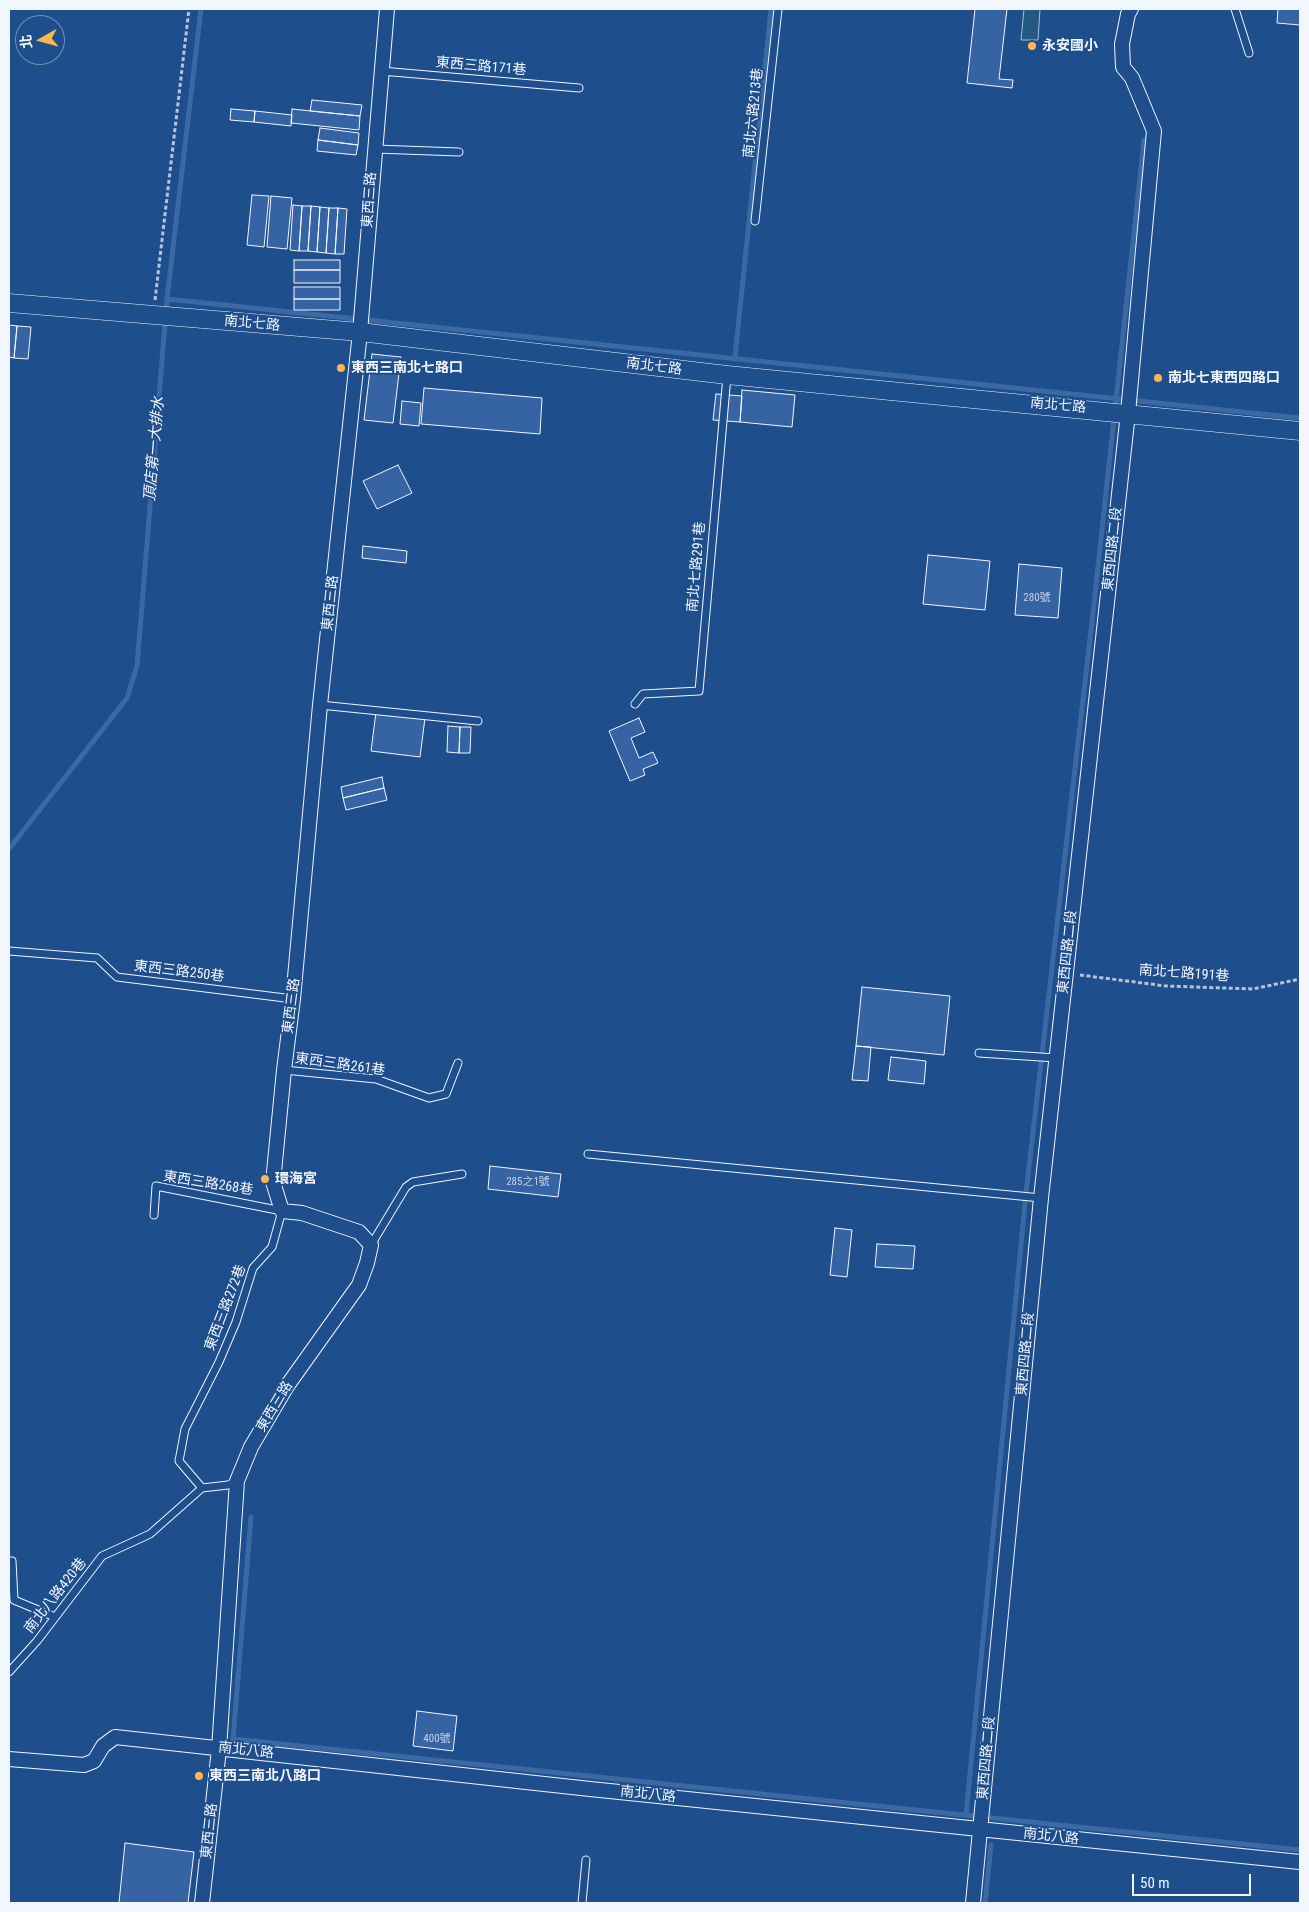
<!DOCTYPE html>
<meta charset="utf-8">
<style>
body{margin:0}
#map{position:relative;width:1309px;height:1912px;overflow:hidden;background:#1f4e8c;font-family:"Roboto Condensed","Noto Sans TC",sans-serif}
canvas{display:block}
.frame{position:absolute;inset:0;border:10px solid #f2f6ff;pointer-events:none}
.north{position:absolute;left:15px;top:15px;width:50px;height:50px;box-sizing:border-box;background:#1f4e8c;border:1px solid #7391ba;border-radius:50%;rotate:263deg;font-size:14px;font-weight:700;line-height:20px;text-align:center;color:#f2f6ff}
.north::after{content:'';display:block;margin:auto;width:18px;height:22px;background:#ffb74d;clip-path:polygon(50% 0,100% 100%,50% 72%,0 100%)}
.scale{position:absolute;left:1132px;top:1874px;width:119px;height:22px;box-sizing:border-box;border:2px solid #f2f6ff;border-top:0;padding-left:6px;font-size:15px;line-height:18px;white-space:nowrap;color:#f2f6ff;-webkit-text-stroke:4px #1f4e8c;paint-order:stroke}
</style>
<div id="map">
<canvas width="1309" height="1912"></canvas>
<div class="frame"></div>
<div class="north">北</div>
<div class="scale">50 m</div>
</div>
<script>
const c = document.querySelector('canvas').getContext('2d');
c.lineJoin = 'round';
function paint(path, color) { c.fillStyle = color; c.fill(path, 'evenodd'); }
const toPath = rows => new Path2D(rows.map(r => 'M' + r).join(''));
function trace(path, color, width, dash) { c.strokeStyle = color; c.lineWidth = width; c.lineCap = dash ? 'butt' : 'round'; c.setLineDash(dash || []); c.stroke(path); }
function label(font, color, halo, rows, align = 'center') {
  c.font = font + ' "Roboto Condensed","Noto Sans TC",sans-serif'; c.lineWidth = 4; c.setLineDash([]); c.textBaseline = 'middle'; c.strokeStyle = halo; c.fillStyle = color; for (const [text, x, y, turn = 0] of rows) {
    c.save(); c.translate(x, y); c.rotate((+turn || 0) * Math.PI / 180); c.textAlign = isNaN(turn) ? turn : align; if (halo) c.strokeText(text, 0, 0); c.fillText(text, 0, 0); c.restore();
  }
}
const green = toPath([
 [1024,9,1040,9,1038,40,1021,40,1024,9]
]);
paint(green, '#245a82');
trace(green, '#a8bbd7', 1);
trace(toPath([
 [167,299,1300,418],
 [735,357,771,9],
 [9,849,127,698,137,666,167,299,201,9],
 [251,1517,233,1739,1300,1850],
 [966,1815,1026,1193,1094,604,1144,140],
 [985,1903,991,1845]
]), '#3b69a3', 5);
const building = toPath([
 [975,9,1007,9,999,79,1013,80,1012,88,967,83,975,9],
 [1278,9,1300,9,1300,25,1277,23,1278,9],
 [312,100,362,105,360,116,310,111,312,100],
 [231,109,255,111,254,122,230,120,231,109],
 [292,109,360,116,359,130,291,123,292,109],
 [255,111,292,115,291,126,254,122,255,111],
 [320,128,359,133,358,145,318,140,320,128],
 [318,140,358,145,356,155,317,151,318,140],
 [252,195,269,196,264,247,247,245,252,195],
 [271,196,292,198,287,249,267,247,271,196],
 [293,205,302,206,299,251,290,250,293,205],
 [302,206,311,206,308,251,299,251,302,206],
 [311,206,320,207,317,252,308,251,311,206],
 [320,207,329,208,326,253,317,252,320,207],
 [329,208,338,208,335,254,326,253,329,208],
 [338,208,347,209,344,254,335,254,338,208],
 [294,260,340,260,340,270,294,270,294,260],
 [294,270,340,270,340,283,294,283,294,270],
 [294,287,340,287,340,299,294,299,294,287],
 [294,299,340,299,340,310,294,310,294,299],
 [9,325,17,326,14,358,9,357,9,325],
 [17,326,31,327,28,359,14,358,17,326],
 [372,354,401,357,393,423,364,420,372,354],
 [424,388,542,398,540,434,421,424,424,388],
 [742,390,795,395,792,427,740,422,742,390],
 [716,394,742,396,740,422,713,420,716,394],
 [402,401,421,403,419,426,400,424,402,401],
 [398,465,412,493,377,509,363,481,398,465],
 [363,546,407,551,406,563,362,558,363,546],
 [928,555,990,561,985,610,923,604,928,555],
 [1019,564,1062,568,1058,618,1015,615,1019,564],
 [376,712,425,718,420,757,371,751,376,712],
 [639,718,645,732,631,738,639,758,653,752,658,763,643,769,645,775,630,781,609,731,639,718],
 [448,726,460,727,459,753,447,752,448,726],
 [460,727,471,727,470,753,459,753,460,727],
 [382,777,384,788,343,798,341,787,382,777],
 [384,788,387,800,346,810,343,798,384,788],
 [862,987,950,996,944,1055,856,1046,862,987],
 [856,1046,871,1047,868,1081,852,1080,856,1046],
 [891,1057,926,1061,924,1084,888,1080,891,1057],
 [490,1166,561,1174,558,1197,488,1189,490,1166],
 [835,1228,852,1230,847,1277,830,1275,835,1228],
 [877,1244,915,1246,913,1269,875,1267,877,1244],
 [417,1711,457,1716,453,1751,413,1746,417,1711],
 [125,1843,194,1852,188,1903,119,1903,125,1843]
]);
paint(building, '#3563a3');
trace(building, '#f2f6ff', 1);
const service = toPath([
 [1235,9,1249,53],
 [381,71,579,88],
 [375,149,459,152],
 [755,221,778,9],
 [635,704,643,694,699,691,727,376],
 [320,705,478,721],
 [9,951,97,958,117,977,293,999],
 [979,1053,1056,1058],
 [284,1070,376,1079,429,1098,446,1094,458,1063],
 [588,1154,1041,1198],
 [154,1215,156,1186,282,1211,272,1247,253,1268,236,1322,219,1362,185,1429,179,1461,202,1488],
 [371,1245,406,1187,413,1182,462,1174],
 [9,1561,12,1561,14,1600,55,1617],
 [9,1672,37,1641,102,1556,150,1534,202,1488,228,1485,237,1481],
 [582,1903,586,1860]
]);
const minor = toPath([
 [9,1759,84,1765,94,1761,103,1746,115,1737,590,1789,1300,1862],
 [202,1903,219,1749,237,1481,251,1447,287,1386,359,1285,367,1263,371,1245,359,1232,302,1213,282,1211,273,1182,284,1070,293,999,320,705,360,332,387,9],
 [973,1903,1041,1198,1128,413,1154,131,1132,78,1123,67,1122,44,1128,14,1131,9]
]);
const tertiary = toPath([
 [9,303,360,332,727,375,1300,431]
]);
trace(service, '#f2f6ff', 9);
trace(minor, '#f2f6ff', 16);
trace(tertiary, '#f2f6ff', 19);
trace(toPath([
 [155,300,189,9],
 [1080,975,1166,986,1253,989,1300,979]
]), '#b3c4dc', 3, [4, 2.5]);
trace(service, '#1f4e8c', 7);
trace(minor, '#1f4e8c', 14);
trace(tertiary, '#1f4e8c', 18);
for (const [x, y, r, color] of [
 [1032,46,5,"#ffb74d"],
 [341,368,5,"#ffb74d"],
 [1158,378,5,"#ffb74d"],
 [265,1179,5,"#ffb74d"],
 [199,1776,5,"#ffb74d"]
]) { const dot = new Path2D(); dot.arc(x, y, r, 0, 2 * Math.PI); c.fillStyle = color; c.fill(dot); trace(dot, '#1f4e8c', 2); }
label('11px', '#c3d1e8', null, [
 ["280號",1037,598],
 ["285之1號",528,1182],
 ["400號",437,1739]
]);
label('bold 14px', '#f2f6ff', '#1f4e8c', [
 ["永安國小",1042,46],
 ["東西三南北七路口",351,368],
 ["南北七東西四路口",1168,378],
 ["環海宮",275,1179],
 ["東西三南北八路口",209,1776]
], 'left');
label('14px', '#f2f6ff', '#1f4e8c', [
 ["東西三路171巷",481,67,5],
 ["南北六路213巷",754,113,-84],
 ["東西三路",370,200,-86],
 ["南北七路",252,324,5],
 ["南北七路",654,367,7],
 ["南北七路",1058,406,5],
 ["東西四路二段",1113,549,-84],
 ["南北七路291巷",697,567,-85],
 ["東西三路",331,603,-84],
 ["東西四路二段",1068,952,-84],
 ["東西三路250巷",179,972,7],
 ["南北七路191巷",1184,974,4],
 ["東西三路",292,1006,-83],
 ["東西三路261巷",340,1065,8],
 ["東西三路268巷",208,1184,9],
 ["東西三路272巷",226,1308,-69],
 ["東西四路二段",1026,1354,-85],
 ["東西三路",275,1407,-59],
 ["南北八路420巷",56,1596,-52],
 ["南北八路",246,1751,6],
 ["東西四路二段",987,1758,-85],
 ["南北八路",648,1795,6],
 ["東西三路",210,1831,-84],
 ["南北八路",1051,1837,6]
]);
label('italic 15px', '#f2f6ff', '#1f4e8c', [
 ["頂店第一大排水",155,449,-85]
]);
</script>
